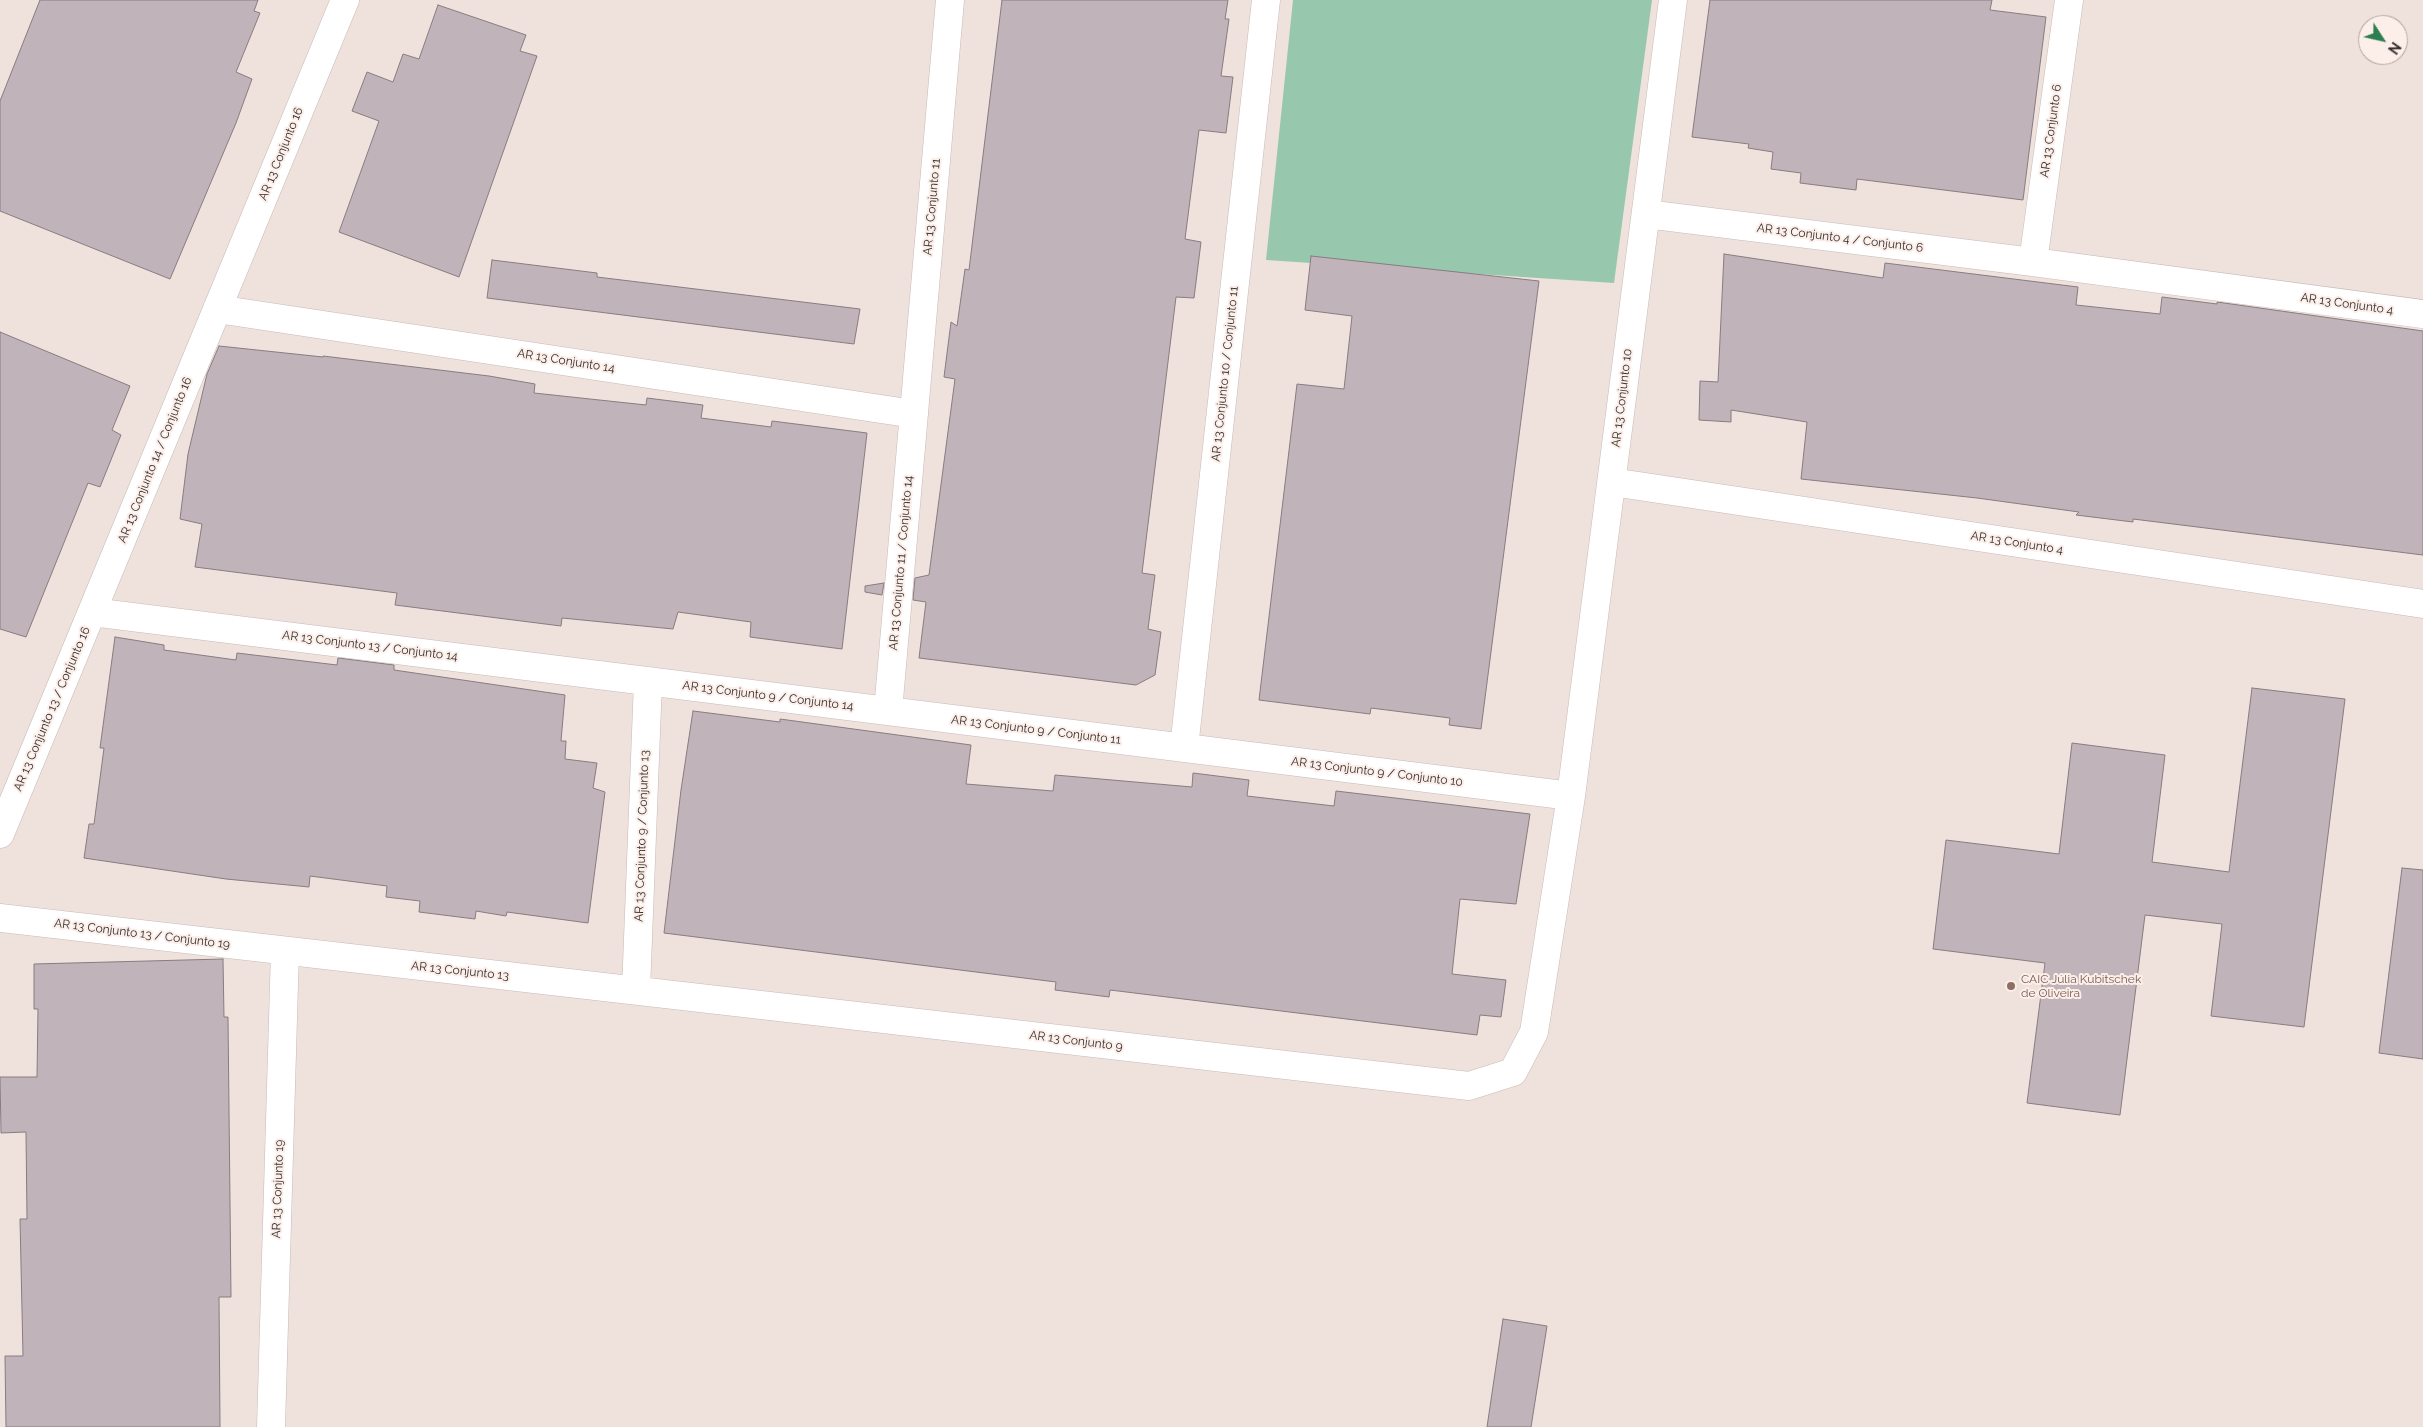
<!DOCTYPE html>
<meta charset="utf-8">
<style>
body{margin:0}
#map{position:relative;width:2423px;height:1427px;overflow:hidden;background:#efe1dc;font-family:Raleway,sans-serif}
canvas{display:block}
.north{position:absolute;left:2358px;top:15px;width:50px;height:50px;box-sizing:border-box;background:#fceee9;border:1px solid #aca29e;border-radius:50%;rotate:125deg;font-size:14px;font-weight:700;line-height:20px;text-align:center;color:#342f2d}
.north::after{content:'';display:block;margin:auto;width:18px;height:22px;background:#2d7e50;clip-path:polygon(50% 0,100% 100%,50% 72%,0 100%)}
</style>
<div id="map">
<canvas width="2423" height="1427"></canvas>
<div class="north">N</div>
</div>
<script>
const c = document.querySelector('canvas').getContext('2d');
c.lineJoin = 'round';
function paint(path, color) { c.fillStyle = color; c.fill(path, 'evenodd'); }
const toPath = rows => new Path2D(rows.map(r => 'M' + r).join(''));
function trace(path, color, width, dash) { c.strokeStyle = color; c.lineWidth = width; c.lineCap = dash ? 'butt' : 'round'; c.setLineDash(dash || []); c.stroke(path); }
function label(font, color, halo, rows, align = 'center') {
  c.font = font + ' Raleway,sans-serif'; c.lineWidth = 4; c.setLineDash([]); c.textBaseline = 'middle'; c.strokeStyle = halo; c.fillStyle = color; for (const [text, x, y, turn = 0] of rows) {
    c.save(); c.translate(x, y); c.rotate((+turn || 0) * Math.PI / 180); c.textAlign = isNaN(turn) ? turn : align; if (halo) c.strokeText(text, 0, 0); c.fillText(text, 0, 0); c.restore();
  }
}
paint(toPath([
 [1293,0,1652,0,1614,283,1266,260]
]), '#97c8ad');
const building = toPath([
 [40,0,258,0,254,11,260,13,236,72,252,79,236,123,170,279,0,211,0,101,40,0],
 [1002,0,1228,0,1225,19,1229,19,1221,76,1233,77,1226,133,1199,130,1185,239,1201,242,1194,298,1176,297,1142,573,1155,575,1148,629,1161,632,1155,675,1136,685,919,658,926,602,913,600,915,578,929,575,955,379,944,377,951,322,957,326,965,269,969,270,1002,0],
 [1710,0,1992,0,1990,10,2046,17,2023,200,1857,179,1856,190,1800,183,1801,173,1771,169,1773,152,1748,148,1749,144,1692,137,1710,0],
 [438,5,526,35,520,51,537,56,459,277,339,232,379,121,352,111,367,72,393,82,403,54,419,59,438,5],
 [1724,254,1883,278,1885,263,2078,287,2076,305,2160,314,2162,297,2217,304,2217,302,2423,331,2423,555,2133,519,2133,522,2076,515,2079,512,1977,498,1801,479,1807,422,1731,410,1731,422,1699,420,1700,381,1718,382,1724,254],
 [1311,256,1539,281,1481,729,1449,725,1450,718,1371,708,1370,714,1259,700,1297,384,1344,389,1352,316,1305,310,1311,256],
 [492,260,597,273,597,277,860,309,854,344,487,298,492,260],
 [0,332,130,386,112,430,121,435,100,487,88,483,26,637,0,629,0,332],
 [219,346,323,357,323,356,489,376,535,384,534,393,646,405,647,398,703,405,701,418,771,427,772,421,867,433,842,649,750,637,751,622,678,612,673,629,562,618,561,626,395,605,397,593,195,567,202,524,180,519,188,454,207,374,219,346],
 [884,583,882,595,865,592,865,586,884,583],
 [115,637,164,645,164,650,236,660,237,653,337,665,338,658,394,665,394,670,565,695,561,741,566,741,565,759,597,763,593,788,605,792,588,923,507,912,506,916,476,911,475,919,419,912,420,901,386,897,387,886,310,876,309,887,226,879,84,858,89,824,94,824,104,748,100,748,115,637],
 [2252,688,2345,699,2304,1027,2211,1016,2222,924,2145,915,2120,1115,2027,1103,2045,963,1933,949,1946,840,2059,854,2072,743,2165,755,2152,862,2229,872,2252,688],
 [693,711,780,722,780,719,971,745,966,784,1053,791,1055,775,1192,787,1193,773,1249,780,1247,796,1334,806,1336,791,1530,814,1516,904,1460,899,1452,974,1506,980,1501,1017,1480,1015,1477,1035,1110,990,1109,997,1055,990,1056,982,664,933,681,790,693,711],
 [2402,868,2423,870,2423,1059,2379,1053,2402,868],
 [223,959,224,1017,228,1017,231,1297,219,1297,220,1427,6,1427,5,1356,23,1356,20,1219,27,1219,26,1132,1,1133,0,1077,37,1077,38,1009,34,1009,34,964,223,959],
 [1503,1319,1547,1326,1531,1427,1487,1427,1503,1319]
]);
paint(building, '#c0b3b9');
trace(building, '#887c81', 1);
const street = toPath([
 [1646,214,2033,262,2423,314],
 [2033,262,2069,0],
 [217,309,914,414],
 [1612,482,2423,604],
 [92,612,1571,796],
 [888,711,950,0],
 [1184,748,1266,0],
 [0,834,345,0],
 [0,918,1469,1086,1513,1072,1534,1032,1571,796,1673,0],
 [636,990,648,681],
 [271,1427,285,951]
]);
trace(street, '#c7bab5', 29);
trace(street, '#fff', 28);
for (const [x, y, r, color] of [
 [2011,986,5,"#8d6e63"]
]) { const dot = new Path2D(); dot.arc(x, y, r, 0, 2 * Math.PI); c.fillStyle = color; c.fill(dot); trace(dot, '#fceee9', 2); }
label('12px', '#342f2d', '#fceee9', [
 ["AR 13 Conjunto 6",2051,131,-82],
 ["AR 13 Conjunto 16",281,154,-68],
 ["AR 13 Conjunto 11",932,207,-85],
 ["AR 13 Conjunto 4 / Conjunto 6",1840,238,7],
 ["AR 13 Conjunto 4",2347,304,8],
 ["AR 13 Conjunto 14",566,361,9],
 ["AR 13 Conjunto 10 / Conjunto 11",1225,374,-84],
 ["AR 13 Conjunto 10",1622,398,-83],
 ["AR 13 Conjunto 14 / Conjunto 16",155,460,-68],
 ["AR 13 Conjunto 4",2017,543,9],
 ["AR 13 Conjunto 11 / Conjunto 14",901,563,-85],
 ["AR 13 Conjunto 13 / Conjunto 14",370,646,7],
 ["AR 13 Conjunto 9 / Conjunto 14",768,696,7],
 ["AR 13 Conjunto 13 / Conjunto 16",52,709,-67],
 ["AR 13 Conjunto 9 / Conjunto 11",1036,730,7],
 ["AR 13 Conjunto 9 / Conjunto 10",1377,772,7],
 ["AR 13 Conjunto 9 / Conjunto 13",642,836,-88],
 ["AR 13 Conjunto 13 / Conjunto 19",142,934,7],
 ["AR 13 Conjunto 13",460,971,6],
 ["AR 13 Conjunto 9",1076,1041,7],
 ["AR 13 Conjunto 19",278,1189,-88]
]);
label('12px', '#785e54', '#fceee9', [
 ["CAIC Júlia Kubitschek",2021,979],
 ["de Oliveira",2021,993]
], 'left');
</script>
